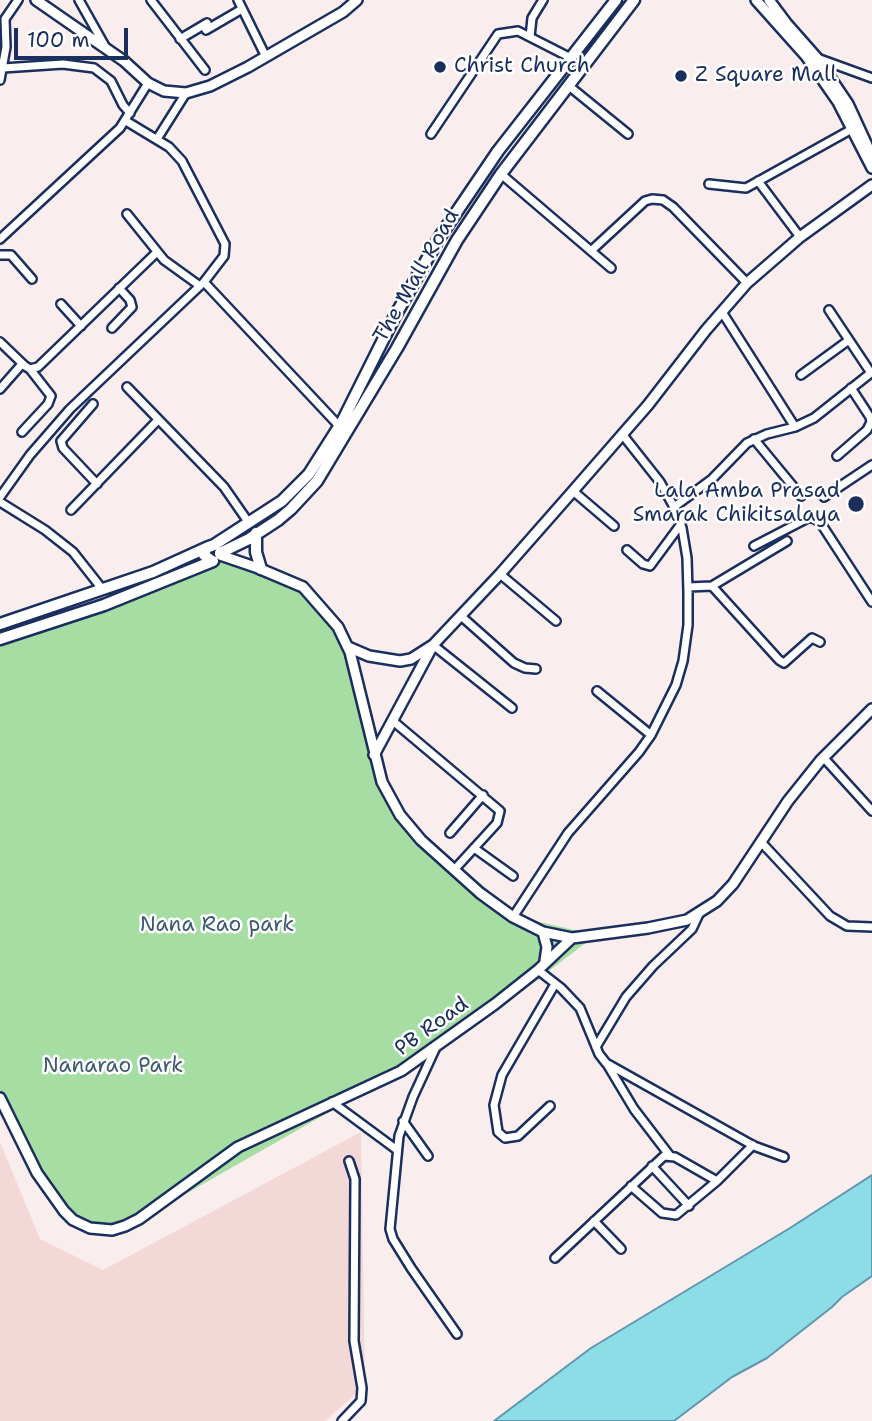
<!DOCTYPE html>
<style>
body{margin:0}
#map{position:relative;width:872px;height:1421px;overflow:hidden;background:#f9eeed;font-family:"Shantell Sans",sans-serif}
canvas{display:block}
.scale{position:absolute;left:14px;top:28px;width:114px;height:32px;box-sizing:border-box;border:4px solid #1b2f5e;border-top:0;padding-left:9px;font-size:21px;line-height:24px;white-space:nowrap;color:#1b2f5e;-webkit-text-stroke:5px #fff;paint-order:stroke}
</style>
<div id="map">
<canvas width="872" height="1421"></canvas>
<div class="scale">100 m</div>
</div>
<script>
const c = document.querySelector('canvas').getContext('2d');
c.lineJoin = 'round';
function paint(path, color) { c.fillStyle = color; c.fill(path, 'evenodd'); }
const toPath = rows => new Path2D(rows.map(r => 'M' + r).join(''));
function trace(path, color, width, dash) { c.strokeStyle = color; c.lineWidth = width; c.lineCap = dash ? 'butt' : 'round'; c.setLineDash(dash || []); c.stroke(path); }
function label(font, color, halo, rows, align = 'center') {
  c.font = font + ' "Shantell Sans",sans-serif'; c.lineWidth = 5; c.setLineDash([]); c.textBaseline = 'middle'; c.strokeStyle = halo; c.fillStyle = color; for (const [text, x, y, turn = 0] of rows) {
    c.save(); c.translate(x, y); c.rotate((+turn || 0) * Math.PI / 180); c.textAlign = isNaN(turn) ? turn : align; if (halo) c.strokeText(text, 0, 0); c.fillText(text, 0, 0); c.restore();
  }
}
paint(toPath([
 [361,1132,365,1386,325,1421,0,1421,0,1142,40,1239,103,1270]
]), '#f2d9d8');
paint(toPath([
 [219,559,262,570,310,595,340,632,383,783,412,827,522,918,596,935,524,990,373,1087,126,1228,75,1225,24,1155,0,1099,0,637]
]), '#a5dda2');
const water = toPath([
 [872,1175,872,1276,842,1297,832,1307,767,1358,732,1377,674,1421,494,1421,591,1348,790,1228,872,1175]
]);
paint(water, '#8ddde7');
trace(water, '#5f97b0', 2);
const minor = toPath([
 [79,0,106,48],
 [151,0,205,70],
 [238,0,266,57],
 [206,30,242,9],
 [530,37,532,18,543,0],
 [180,39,207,23],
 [817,58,872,78],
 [3,68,63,64,94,68,111,81,123,105,130,113],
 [0,80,6,47,5,19,18,0],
 [569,86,628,134],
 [431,134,498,34,518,31,571,58],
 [157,139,186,93],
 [501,174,611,268],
 [758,181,800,237],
 [709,184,746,188,852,129],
 [127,214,164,260,200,286],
 [0,239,120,128,148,83],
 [592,250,645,201,652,199,663,200,673,207,747,283],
 [0,255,11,255,32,279],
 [204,282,341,428],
 [61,304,81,326],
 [829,310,871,373],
 [722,312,795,427,814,418,872,372],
 [112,328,132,307,130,300,119,288],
 [0,342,25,366,30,369,38,367,156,253],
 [801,375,849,340],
 [127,387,224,487,249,523],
 [0,389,22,364],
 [93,404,61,441,63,448,97,484],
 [22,432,48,404,51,396,30,369],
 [754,439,801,496],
 [837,456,867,430,871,422,870,417,851,388],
 [573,491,614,526],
 [0,497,30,455,70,409,204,282,224,256,225,244,182,161,169,147,126,121],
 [824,497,872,465],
 [0,502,45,530,73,552,103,590],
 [674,507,712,479,747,443,767,434,795,427],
 [71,510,158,420],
 [754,546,808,518,813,518,820,522,872,602],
 [627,550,643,564,650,566,681,524],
 [500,574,556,621],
 [712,586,787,541],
 [688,587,712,586,779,660,784,663,812,638,820,642],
 [461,616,514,663,525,668,536,669],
 [433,645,512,708],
 [597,691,651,735],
 [393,721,500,811,497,823,454,870],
 [823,757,872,811],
 [450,833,483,795],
 [761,842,830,916,847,926,872,927],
 [474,848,513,876],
 [513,917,568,833,639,752,651,735,676,685,683,661,688,625,688,592,687,558,682,528,674,507,660,482,622,434],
 [538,970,561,988,580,1008,599,1054,606,1063,754,1146,784,1157],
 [437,1045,413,1097,399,1136,390,1229,393,1239,411,1268,457,1334],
 [596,1047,626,997,653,966,692,929,699,914],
 [607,1064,634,1109,670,1156],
 [332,1102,397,1150],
 [550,1106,518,1136,505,1138,498,1132,494,1105,502,1075,555,984],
 [403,1121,428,1156],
 [652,1166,689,1206],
 [631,1186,662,1213,676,1215,717,1181,753,1145],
 [594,1221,621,1249],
 [555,1258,664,1156,675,1157,717,1181],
 [342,1421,361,1401,362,1388,354,1341,355,1179,349,1161]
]);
const tertiary = toPath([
 [36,0,124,61,148,83,164,91,186,93,210,86,248,67,343,12,357,0],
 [756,0,806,56,838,102,872,168],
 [769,0,787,24,817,58,848,104,872,156],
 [220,555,258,568,303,587,338,627,350,652,382,782,400,815,421,840,480,893,513,917,543,932,572,938],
 [348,647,369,656,400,661,411,659,433,645,500,574,573,491,648,405,706,330,747,283,800,237,872,185],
 [374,755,432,647],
 [543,932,547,947,545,961],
 [0,1098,37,1173,64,1211,73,1220,90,1228,112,1230,125,1226,139,1219,238,1147,401,1071,495,1004,538,970,572,938,648,928,687,920,717,901,733,884,788,801,820,761,872,709]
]);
const secondary = toPath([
 [256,533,256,552,261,569],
 [220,553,249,539,278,520,291,509,317,481,397,348,457,240,501,174,634,0],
 [212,561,204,555,206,548,214,545,282,501,309,474,342,422,395,316,439,238,498,151,616,0],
 [0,624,153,572,206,548],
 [0,639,104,605,213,561]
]);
trace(minor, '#1b2f5e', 12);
trace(tertiary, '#1b2f5e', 14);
trace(secondary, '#1b2f5e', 15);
trace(minor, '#fff', 7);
trace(tertiary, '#fff', 9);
trace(secondary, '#fff', 10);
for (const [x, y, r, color] of [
 [440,67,7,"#1b2f5e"],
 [681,76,7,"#1b2f5e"],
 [856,504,9,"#1b2f5e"]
]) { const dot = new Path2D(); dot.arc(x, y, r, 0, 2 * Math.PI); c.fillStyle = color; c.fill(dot); trace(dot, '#fff', 2.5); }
label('21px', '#1b2f5e', '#fff', [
 ["Christ Church",454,67],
 ["Z Square Mall",695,76],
 ["Lala Amba Prasad",840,492,"right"],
 ["Smarak Chikitsalaya",840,516,"right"]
], 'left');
label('21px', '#1b2f5e', '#fff', [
 ["The Mall Road",417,276,-60],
 ["PB Road",432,1027,-36]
]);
label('21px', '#3e5a6f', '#fff', [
 ["Nana Rao park",217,926],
 ["Nanarao Park",113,1067]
]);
</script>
